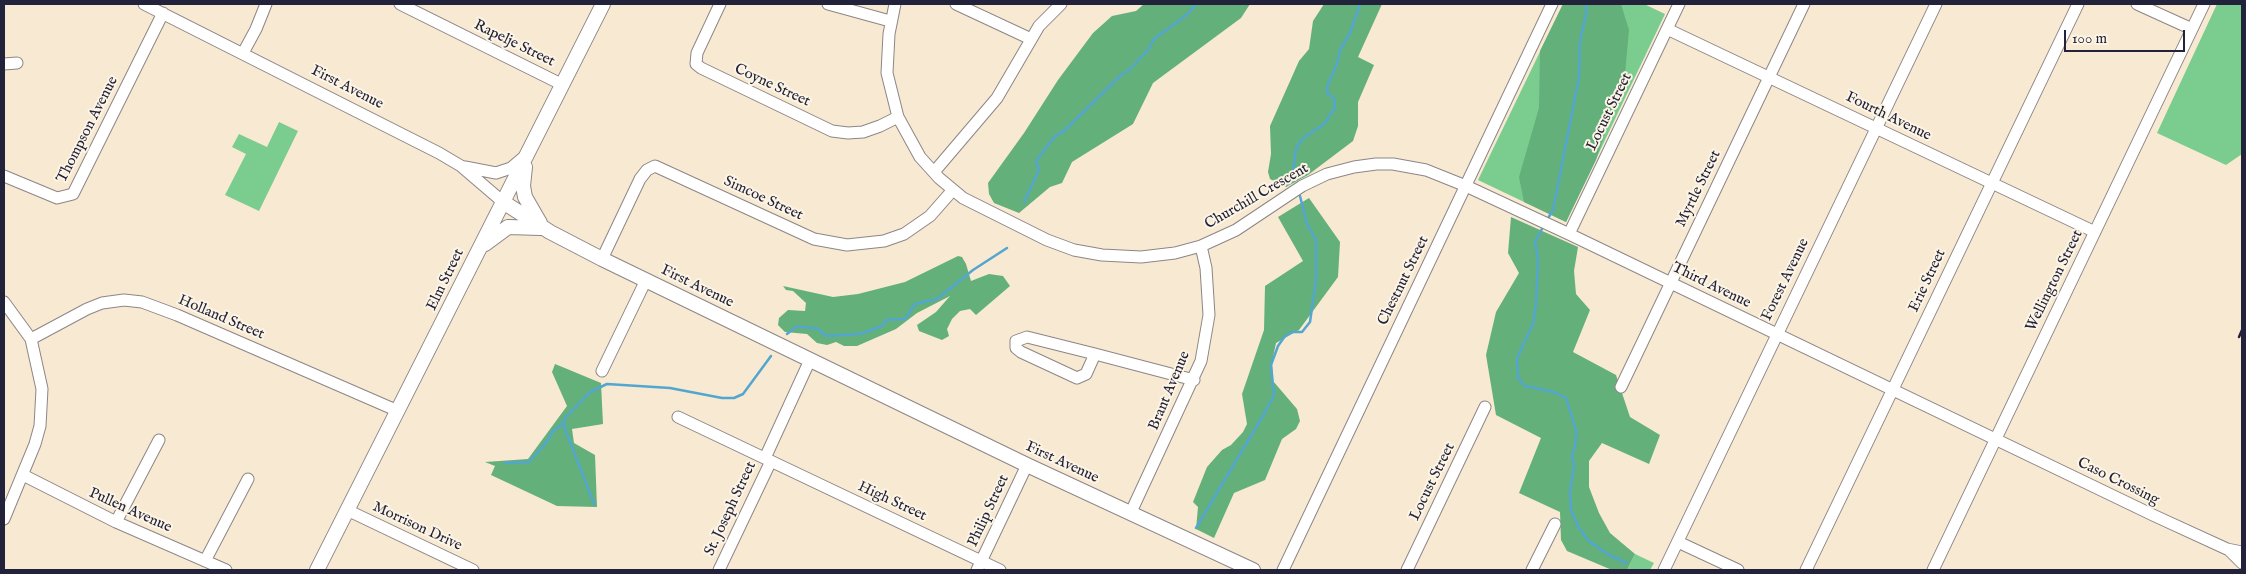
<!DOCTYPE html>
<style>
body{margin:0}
#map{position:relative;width:2246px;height:574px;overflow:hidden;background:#f8e9d2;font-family:"IM FELL English",serif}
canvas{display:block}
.frame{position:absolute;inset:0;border:5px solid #22223b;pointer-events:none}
.scale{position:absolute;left:2064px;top:30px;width:121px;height:22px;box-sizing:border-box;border:2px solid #22223b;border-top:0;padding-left:6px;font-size:15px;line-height:18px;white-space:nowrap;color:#22223b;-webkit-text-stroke:4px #fcf5e5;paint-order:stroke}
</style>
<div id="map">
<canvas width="2246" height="574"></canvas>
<div class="frame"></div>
<div class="scale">100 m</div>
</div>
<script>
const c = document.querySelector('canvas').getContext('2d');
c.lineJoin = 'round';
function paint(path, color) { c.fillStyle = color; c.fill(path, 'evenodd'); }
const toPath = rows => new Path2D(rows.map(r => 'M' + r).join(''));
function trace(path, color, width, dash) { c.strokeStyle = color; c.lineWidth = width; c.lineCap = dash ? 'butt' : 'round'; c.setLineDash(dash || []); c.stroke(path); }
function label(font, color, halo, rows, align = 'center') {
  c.font = font + ' "IM FELL English",serif'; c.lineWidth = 4; c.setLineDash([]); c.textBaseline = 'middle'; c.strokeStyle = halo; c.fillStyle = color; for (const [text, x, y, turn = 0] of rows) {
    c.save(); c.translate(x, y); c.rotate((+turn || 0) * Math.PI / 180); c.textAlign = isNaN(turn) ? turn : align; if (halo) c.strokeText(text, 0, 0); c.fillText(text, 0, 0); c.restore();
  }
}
paint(toPath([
 [1563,4,1644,4,1665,14,1566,222,1478,180],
 [2217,4,2242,4,2242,154,2226,165,2157,133],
 [279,122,298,131,259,211,225,195,246,154,232,147,239,134,267,147],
 [1635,554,1654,563,1650,570,1627,570]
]), '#7acd8f');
paint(toPath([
 [1144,4,1250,4,1241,18,1153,83,1133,124,1072,162,1062,183,1050,187,1019,213,994,203,989,194,988,183,1024,133,1058,80,1093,33,1112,16,1136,11],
 [1324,4,1382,4,1358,57,1374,65,1358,102,1358,126,1353,141,1308,175,1286,187,1270,179,1268,172,1271,154,1270,126,1299,61,1309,49,1313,21],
 [1563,4,1621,4,1629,30,1625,74,1596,160,1566,222,1524,202,1519,177,1539,108,1540,51],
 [1309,198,1340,242,1338,277,1299,330,1276,343,1272,362,1273,381,1297,409,1300,421,1296,429,1282,439,1265,480,1234,493,1214,538,1196,529,1198,507,1193,502,1207,467,1222,450,1231,445,1243,432,1247,424,1242,394,1264,330,1265,286,1303,261,1278,217],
 [1511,217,1578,247,1574,271,1576,294,1590,310,1573,352,1616,375,1630,417,1660,435,1649,464,1602,443,1589,461,1589,487,1599,513,1610,533,1635,554,1627,570,1612,570,1567,551,1561,540,1560,512,1519,493,1541,438,1496,415,1486,355,1496,312,1519,273,1508,253],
 [958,256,962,257,966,264,971,281,989,274,1003,276,1010,286,976,315,970,309,960,311,952,319,947,329,949,336,942,340,919,331,917,325,936,312,950,296,917,313,896,329,857,346,844,346,836,342,827,345,817,343,807,334,785,332,778,325,779,318,788,310,805,311,806,303,793,291,786,290,783,286,833,297,858,294,905,282],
 [555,364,601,383,603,424,572,429,574,443,595,455,597,507,557,506,491,475,495,466,485,462,528,459,567,406,552,372]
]), '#63b07a');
trace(toPath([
 [1295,179,1293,170,1296,149,1302,139,1324,124,1335,108,1334,98,1327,93,1328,84,1337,64,1340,50,1350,33,1360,4],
 [1024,202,1039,170,1036,161,1056,135,1063,132,1121,75,1129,70,1147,51,1155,38,1188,14,1196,4],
 [1547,220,1553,210,1579,77,1580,41,1587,10,1585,4],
 [1544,225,1535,242,1538,259,1536,304,1533,324,1517,358,1518,378,1525,386,1554,392,1566,398,1576,430,1576,442,1572,456,1574,466,1570,492,1571,510,1579,528,1589,541,1609,555,1627,563],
 [787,334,796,327,804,327,818,329,826,336,860,334,882,326,886,320,905,319,915,304,937,299,973,270,1007,248],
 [505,463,529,462,546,443,553,431,564,423],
 [594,504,565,429,564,419,590,392,607,384,670,388,722,398,734,398,743,394,771,356],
 [1196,528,1267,409,1274,395,1271,365,1278,346,1285,336,1292,332,1302,332,1310,322,1316,280,1316,240,1307,224,1300,196]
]), '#53a6cf', 2.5);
const minor = toPath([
 [144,4,439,153,461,166,503,202],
 [400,4,561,84],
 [720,4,697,53,696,64,701,68,832,131,848,133,863,132,880,126,898,117],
 [828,4,890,21],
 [895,4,889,34,887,73,898,117,920,157,939,178,963,198,1047,240,1074,250,1102,255,1141,257,1175,253,1201,246,1236,230,1302,186,1327,174,1354,167,1376,164,1393,164,1426,170,1466,186,1569,234,2155,516,2227,549,2242,552],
 [956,4,1031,39],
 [2137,4,2192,29],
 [1667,29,2095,232],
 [243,53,256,29,266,4],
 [4,64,17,63],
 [465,167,496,173,511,168,524,157],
 [934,172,997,98,1039,26,1061,4],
 [4,176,57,198,73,194,163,13],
 [1569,234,1679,4],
 [602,259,640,179,647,170,655,166,814,239,847,245,884,241,904,234,930,216,952,191],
 [4,302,31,339,42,389,40,426,35,444,4,519],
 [31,339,87,309,102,303,124,300,142,302,177,315,398,411],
 [1095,354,1086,374,1077,378,1021,352,1016,348,1016,341,1027,337,1095,354,1194,380],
 [602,371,646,280],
 [1621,387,1804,4],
 [678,417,1000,570],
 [765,458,810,360],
 [23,475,116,522,226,570],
 [347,510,473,570],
 [1131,512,1201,361,1209,315,1206,268,1201,246],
 [116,522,159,440],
 [1678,542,1738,570],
 [2229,550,2242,563],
 [205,561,248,479],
 [719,570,771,461],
 [977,570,1027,465],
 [1283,570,1552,4],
 [1407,570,1485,407],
 [1532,570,1555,524],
 [1664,570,1936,4],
 [1806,570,2078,4],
 [1933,570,2204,4]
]);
const major = toPath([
 [525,167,523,186,525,197,540,223],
 [503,202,550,232,602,259,1027,465,1253,570],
 [485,244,508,227,540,228],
 [317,570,603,4]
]);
trace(minor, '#8d8686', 13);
trace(major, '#8d8686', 16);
trace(minor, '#fff', 11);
trace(major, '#fff', 14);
trace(toPath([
 [2239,337,2242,330]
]), '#22223b', 2.5);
label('15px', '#22223b', '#fcf5e5', [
 ["Rapelje Street",514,44,26],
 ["Coyne Street",772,86,25],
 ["First Avenue",347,88,27],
 ["Locust Street",1610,112,-64],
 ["Fourth Avenue",1888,117,26],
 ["Thompson Avenue",88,130,-63],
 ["Myrtle Street",1699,189,-64],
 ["Churchill Crescent",1257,197,-30],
 ["Simcoe Street",763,199,25],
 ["Elm Street",446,280,-64],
 ["Forest Avenue",1786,280,-64],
 ["Chestnut Street",1404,281,-64],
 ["Erie Street",1928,281,-65],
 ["Wellington Street",2055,281,-64],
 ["Third Avenue",1711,286,26],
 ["First Avenue",697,287,26],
 ["Holland Street",221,318,23],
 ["Brant Avenue",1170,391,-67],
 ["First Avenue",1062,463,25],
 ["Locust Street",1433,482,-64],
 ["Caso Crossing",2118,482,26],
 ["High Street",892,502,25],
 ["St. Joseph Street",731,509,-65],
 ["Pullen Avenue",130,511,24],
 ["Philip Street",989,511,-65],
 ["Morrison Drive",417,527,25]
]);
</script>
